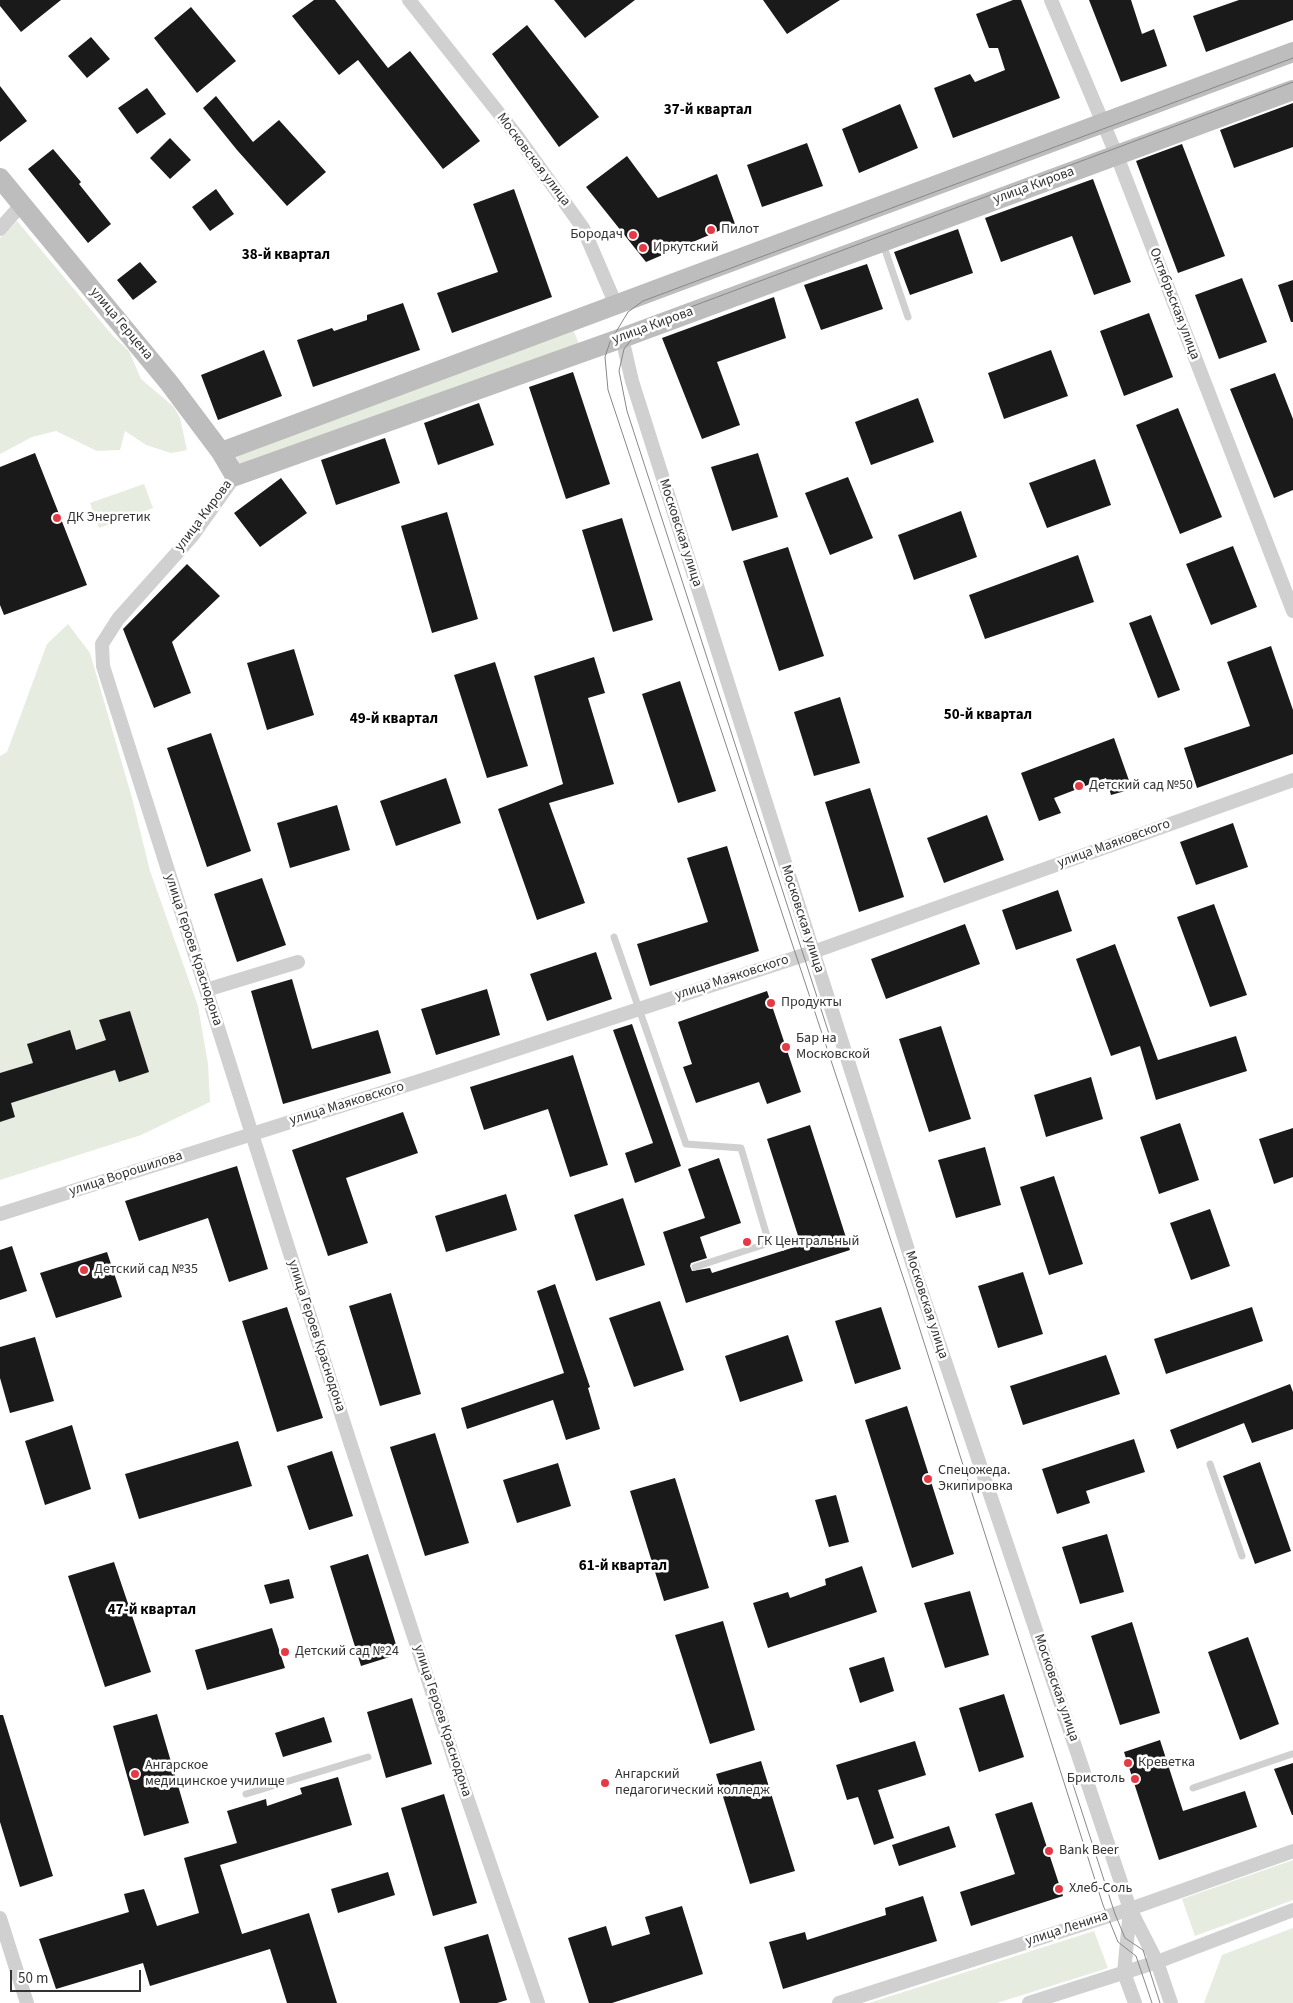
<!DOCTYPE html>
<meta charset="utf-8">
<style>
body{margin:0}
#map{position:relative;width:1293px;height:2003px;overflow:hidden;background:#fff;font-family:"Source Sans 3",sans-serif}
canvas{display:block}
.scale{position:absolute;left:10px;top:1970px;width:131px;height:22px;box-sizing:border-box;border:2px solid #333;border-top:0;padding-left:6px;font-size:15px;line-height:18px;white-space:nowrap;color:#333;-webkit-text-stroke:4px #fff;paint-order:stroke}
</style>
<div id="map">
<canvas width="1293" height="2003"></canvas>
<div class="scale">50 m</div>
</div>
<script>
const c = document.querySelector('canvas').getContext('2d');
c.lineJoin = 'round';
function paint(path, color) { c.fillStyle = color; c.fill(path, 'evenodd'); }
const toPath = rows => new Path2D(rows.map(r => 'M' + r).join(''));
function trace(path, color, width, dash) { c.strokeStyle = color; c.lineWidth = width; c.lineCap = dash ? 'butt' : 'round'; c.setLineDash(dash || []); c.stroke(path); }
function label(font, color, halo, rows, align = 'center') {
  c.font = font + ' "Source Sans 3",sans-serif'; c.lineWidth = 5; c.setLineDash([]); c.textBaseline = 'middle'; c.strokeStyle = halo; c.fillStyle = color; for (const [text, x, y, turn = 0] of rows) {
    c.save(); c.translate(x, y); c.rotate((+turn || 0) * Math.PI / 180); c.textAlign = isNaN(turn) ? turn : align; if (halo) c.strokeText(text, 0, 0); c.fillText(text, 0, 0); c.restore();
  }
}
paint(toPath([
 [17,221,113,336,129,351,141,379,174,407,180,418,187,450,171,453,146,445,125,431,120,450,97,451,56,431,32,437,0,454,0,238],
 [573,329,579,344,240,467,235,452],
 [144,484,153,508,99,528,90,503],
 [68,624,90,653,132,798,150,871,198,1006,208,1064,210,1102,141,1135,0,1180,0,756,7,752,47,644],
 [1293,1860,1293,1900,1195,1936,1182,1899],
 [1293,1928,1293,2003,1204,2003,1222,1955],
 [1094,1931,1108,1968,997,2003,869,2003]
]), '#e6ecdf');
paint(toPath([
 [0,0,61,0,21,32,0,6],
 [314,0,335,0,388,68,410,51,480,141,443,169,358,60,339,75,292,16],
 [554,0,635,0,585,38],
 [763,0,840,0,787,34],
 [1013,0,1021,0,1060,98,953,138,934,88,970,74,975,82,1005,70,998,48,989,48,976,14],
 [1089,0,1131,0,1142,34,1154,29,1167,66,1121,82],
 [1239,0,1293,0,1293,20,1206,52,1193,16],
 [191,7,236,61,197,93,154,38],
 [527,25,599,117,559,147,492,54],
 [91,37,110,59,87,78,68,56],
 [0,86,27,121,0,142],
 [147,88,166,114,137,134,118,108],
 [216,96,253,142,279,120,326,172,287,206,237,150,203,108],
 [1293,103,1293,147,1234,168,1220,130],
 [900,104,918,148,859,173,842,129],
 [170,138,191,160,170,179,150,158],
 [807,143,823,186,762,207,747,165],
 [1182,144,1225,256,1178,273,1136,161],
 [53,149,81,182,79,184,111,224,88,243,28,169],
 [627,156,658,198,717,174,735,224,646,262,586,187],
 [1093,179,1131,282,1094,295,1072,236,1001,262,985,218],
 [216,189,234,214,210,231,192,207],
 [514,189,552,297,452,333,437,293,498,272,473,204],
 [958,229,973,273,910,295,894,252],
 [140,262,157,282,133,300,117,280],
 [867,264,883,309,821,330,804,285],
 [1242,278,1267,342,1219,359,1195,295],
 [1293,280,1293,322,1291,322,1278,285],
 [774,297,786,338,717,362,740,425,702,439,662,338],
 [403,303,420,350,313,387,297,340,332,328,334,331,367,320,367,315],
 [1149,313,1173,377,1124,396,1100,331],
 [264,350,282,396,218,420,201,375],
 [1051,350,1068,396,1004,419,988,373],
 [573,372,610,484,566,499,529,387],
 [1275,373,1293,419,1293,490,1274,498,1230,389],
 [918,398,934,442,871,465,855,422],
 [479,403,494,445,438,465,424,423],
 [1178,408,1222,517,1180,534,1136,425],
 [385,438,400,483,336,505,321,460],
 [35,453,87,585,4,615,0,605,0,467],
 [758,453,778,517,732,531,711,467],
 [1095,459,1111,505,1047,528,1029,483],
 [848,477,873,538,830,555,805,493],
 [281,478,307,513,260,547,234,513],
 [961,511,977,557,914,580,898,535],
 [447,512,478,619,432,633,401,526],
 [622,518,653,620,613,632,582,530],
 [1233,546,1257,607,1211,625,1186,564],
 [788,547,824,656,779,671,743,561],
 [1078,555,1094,602,985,639,969,595],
 [187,564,220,596,172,642,191,693,154,708,123,629],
 [1151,615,1180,690,1158,698,1129,623],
 [1271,646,1293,710,1293,754,1197,788,1184,748,1250,726,1227,662],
 [294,649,314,715,267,730,247,663],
 [594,657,605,693,588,698,614,784,549,803,585,903,537,920,498,809,563,784,534,676],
 [495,662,528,766,487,778,454,675],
 [680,681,716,791,678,803,642,694],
 [840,697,860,763,814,776,794,712],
 [211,733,251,851,207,867,167,748],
 [1114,738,1132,789,1111,795,1106,778,1054,798,1061,813,1039,821,1021,773],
 [446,778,461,823,396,846,380,801],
 [870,788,904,897,859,912,825,802],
 [337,805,350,850,290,868,277,823],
 [987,815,1004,860,944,883,927,838],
 [1233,823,1248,867,1196,885,1180,842],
 [727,846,759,951,650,986,637,944,708,922,687,858],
 [262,878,286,945,237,962,214,894],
 [1058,890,1072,931,1016,950,1002,910],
 [1214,904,1247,995,1210,1007,1177,917],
 [965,924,980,964,886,999,871,959],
 [1115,944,1158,1060,1236,1036,1247,1071,1156,1100,1140,1046,1111,1056,1076,959],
 [596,952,612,999,547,1021,530,974],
 [292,979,312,1049,378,1030,391,1073,283,1104,251,991],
 [487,989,500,1035,436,1055,421,1009],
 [767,991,801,1092,767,1104,759,1082,696,1103,683,1067,692,1064,678,1022],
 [130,1011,149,1072,119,1082,115,1070,11,1103,15,1117,0,1122,0,1073,33,1063,27,1044,70,1030,76,1050,106,1040,99,1020],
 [632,1024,681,1166,635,1183,625,1153,653,1143,613,1030],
 [941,1026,971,1119,929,1132,899,1039],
 [573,1055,608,1165,570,1177,548,1109,484,1130,470,1087],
 [1091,1077,1103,1119,1046,1137,1034,1095],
 [403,1112,418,1153,346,1178,368,1243,328,1256,292,1150],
 [1180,1123,1199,1180,1159,1194,1140,1137],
 [810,1125,850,1250,686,1303,663,1232,705,1218,688,1169,719,1158,741,1223,700,1237,707,1258,691,1263,690,1266,692,1271,710,1268,712,1273,801,1245,767,1139],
 [1293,1128,1293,1177,1274,1184,1259,1139],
 [985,1147,1001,1205,956,1218,938,1160],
 [237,1166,268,1269,229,1282,208,1218,139,1241,125,1201],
 [1054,1176,1083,1264,1049,1275,1020,1187],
 [506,1194,517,1230,446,1252,435,1216],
 [623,1198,645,1265,596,1281,574,1215],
 [1210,1209,1230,1266,1191,1280,1170,1223],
 [12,1246,27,1291,0,1300,0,1250],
 [107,1252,122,1297,56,1318,40,1273],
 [1023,1272,1043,1334,998,1348,978,1286],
 [555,1284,590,1387,588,1388,600,1429,566,1440,553,1400,467,1429,461,1408,564,1373,537,1291],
 [391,1293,421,1394,380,1406,349,1306],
 [660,1301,684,1370,634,1387,609,1318],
 [287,1307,323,1418,277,1432,242,1321],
 [881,1307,901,1369,855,1384,835,1321],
 [1252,1307,1263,1341,1166,1374,1154,1339],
 [788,1335,803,1381,740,1402,725,1356],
 [35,1337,54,1401,10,1413,0,1378,0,1347],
 [1106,1355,1120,1394,1023,1425,1010,1386],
 [1290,1384,1293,1392,1293,1429,1252,1443,1244,1423,1177,1449,1170,1430],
 [907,1406,954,1554,912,1568,865,1420],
 [72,1425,91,1489,45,1505,25,1441],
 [435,1433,469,1543,425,1556,390,1447],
 [1134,1439,1145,1472,1086,1491,1090,1503,1057,1514,1042,1469],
 [238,1441,252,1486,139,1519,125,1474],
 [332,1451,353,1516,309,1530,287,1466],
 [1260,1462,1291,1551,1255,1564,1223,1476],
 [558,1463,571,1506,517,1523,503,1480],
 [675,1478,709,1588,664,1601,630,1491],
 [836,1495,849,1542,829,1547,815,1500],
 [1107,1534,1124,1592,1080,1604,1062,1547],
 [368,1554,399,1654,361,1666,330,1566],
 [114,1562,151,1672,105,1687,68,1576],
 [862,1566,877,1612,768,1648,753,1603,788,1592,790,1598,826,1585,825,1579],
 [289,1579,294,1598,270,1604,264,1585],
 [970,1591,989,1655,945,1668,924,1603],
 [723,1621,755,1730,710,1744,675,1635],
 [1132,1622,1160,1713,1120,1725,1091,1636],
 [272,1628,285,1668,207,1690,195,1650],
 [1248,1637,1279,1724,1240,1740,1208,1652],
 [884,1657,894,1691,860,1703,849,1668],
 [1004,1694,1024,1757,979,1772,959,1708],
 [412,1698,432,1764,386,1778,367,1712],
 [157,1714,189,1823,144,1836,113,1726],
 [0,1715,3,1715,53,1876,20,1887,0,1822],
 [324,1717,332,1742,283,1757,275,1733],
 [1160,1740,1183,1811,1245,1791,1257,1827,1159,1860,1124,1752],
 [915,1741,926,1775,878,1790,894,1838,874,1845,858,1797,847,1800,836,1765],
 [761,1761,795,1871,750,1884,716,1774],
 [1293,1763,1293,1815,1292,1815,1274,1769],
 [338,1777,352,1825,220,1865,242,1934,309,1913,337,2003,287,2003,270,1949,150,1986,143,1963,56,1989,39,1939,129,1912,124,1894,144,1889,157,1926,199,1913,184,1858,237,1843,227,1811,266,1799,267,1806,302,1794,300,1788],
 [444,1794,477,1903,433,1916,401,1808],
 [1032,1802,1063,1896,971,1926,960,1892,1015,1874,995,1814],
 [949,1826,956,1847,899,1866,892,1845],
 [388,1872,395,1895,338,1913,331,1889],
 [923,1896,937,1941,783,1989,769,1942,805,1932,807,1940,886,1915,885,1908],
 [682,1906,703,1974,612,2003,589,2003,568,1938,606,1926,612,1946,650,1934,645,1917],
 [488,1934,507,2000,497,2003,460,2003,444,1947]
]), '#1a1a1a');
trace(toPath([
 [883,244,908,317],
 [614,937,686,1144,741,1148,769,1243,695,1267],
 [1210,1464,1242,1556],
 [1193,1788,1292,1754],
 [246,1794,368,1757]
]), '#d0d0d0', 7);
trace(toPath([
 [409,0,517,136,583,228,616,305],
 [1051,0,1117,156,1293,611],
 [0,229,21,205],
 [622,338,632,381,916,1275,1130,1909,1157,1962,1171,2003],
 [235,476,193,535,118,619,102,644,103,666,349,1439,459,1774,538,2003],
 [206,990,298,962],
 [0,1214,435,1076,813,952,1293,780],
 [1130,1910,1124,1973,1135,2003],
 [0,1918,27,2003],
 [839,2003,1130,1909,1293,1851],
 [1029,2003,1157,1962,1293,1910]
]), '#d0d0d0', 14);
trace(toPath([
 [0,178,170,384,221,452,235,476,622,338,1293,90],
 [221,452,1293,52]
]), '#bdbdbd', 20);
trace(toPath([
 [831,1040,627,411,619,371,624,349,638,331,661,318,1293,82],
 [1069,1772,1115,1914,1125,1938,1143,1950,1160,2003],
 [1152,2003,1136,1956,1118,1942,1103,1905,907,1289,608,390,605,357,610,342,628,312,643,301,1293,58]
]), '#888', 1);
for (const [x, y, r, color] of [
 [711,230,5,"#e63946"],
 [633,235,5,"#e63946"],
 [643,248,5,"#e63946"],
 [57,518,5,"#e63946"],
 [1079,786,5,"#e63946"],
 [771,1003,5,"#e63946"],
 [786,1047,5,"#e63946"],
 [747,1242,5,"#e63946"],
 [84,1270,5,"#e63946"],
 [928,1479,5,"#e63946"],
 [285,1652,5,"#e63946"],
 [1128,1763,5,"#e63946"],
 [135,1774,5,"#e63946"],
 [1135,1779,5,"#e63946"],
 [605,1783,5,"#e63946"],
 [1049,1851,5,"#e63946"],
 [1059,1889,5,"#e63946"]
]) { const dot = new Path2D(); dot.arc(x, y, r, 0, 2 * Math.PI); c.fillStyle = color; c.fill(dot); trace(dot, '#fff', 2); }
label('14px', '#333', '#fff', [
 ["Московская улица",533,160,53],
 ["улица Кирова",1034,186,-20],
 ["Октябрьская улица",1174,304,69],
 ["улица Герцена",121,324,50],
 ["улица Кирова",653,326,-20],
 ["улица Кирова",204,516,-53],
 ["Московская улица",680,533,72],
 ["улица Маяковского",1114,844,-20],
 ["Московская улица",802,919,72],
 ["улица Героев Краснодона",193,950,72],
 ["улица Маяковского",732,978,-18],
 ["улица Маяковского",347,1104,-17],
 ["улица Ворошилова",126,1174,-18],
 ["Московская улица",926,1305,72],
 ["улица Героев Краснодона",316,1336,72],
 ["Московская улица",1056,1688,71],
 ["улица Героев Краснодона",442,1721,72],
 ["улица Ленина",1067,1929,-18]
]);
label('14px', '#333', '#fff', [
 ["Пилот",721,230],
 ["Бородач",623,235,"right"],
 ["Иркутский",653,248],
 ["ДК Энергетик",67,518],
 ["Детский сад №50",1089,786],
 ["Продукты",781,1003],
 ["Бар на",796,1039],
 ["Московской",796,1055],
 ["ГК Центральный",757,1242],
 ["Детский сад №35",94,1270],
 ["Спецожеда.",938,1471],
 ["Экипировка",938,1487],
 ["Детский сад №24",295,1652],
 ["Креветка",1138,1763],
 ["Ангарское",145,1766],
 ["медицинское училище",145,1782],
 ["Ангарский",615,1775],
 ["педагогический колледж",615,1791],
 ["Бристоль",1125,1779,"right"],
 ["Bank Beer",1059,1851],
 ["Хлеб-Соль",1069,1889]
], 'left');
label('bold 15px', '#000', '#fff', [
 ["37-й квартал",708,111],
 ["38-й квартал",286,256],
 ["50-й квартал",988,716],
 ["49-й квартал",394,720],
 ["61-й квартал",623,1567],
 ["47-й квартал",152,1611]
]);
</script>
